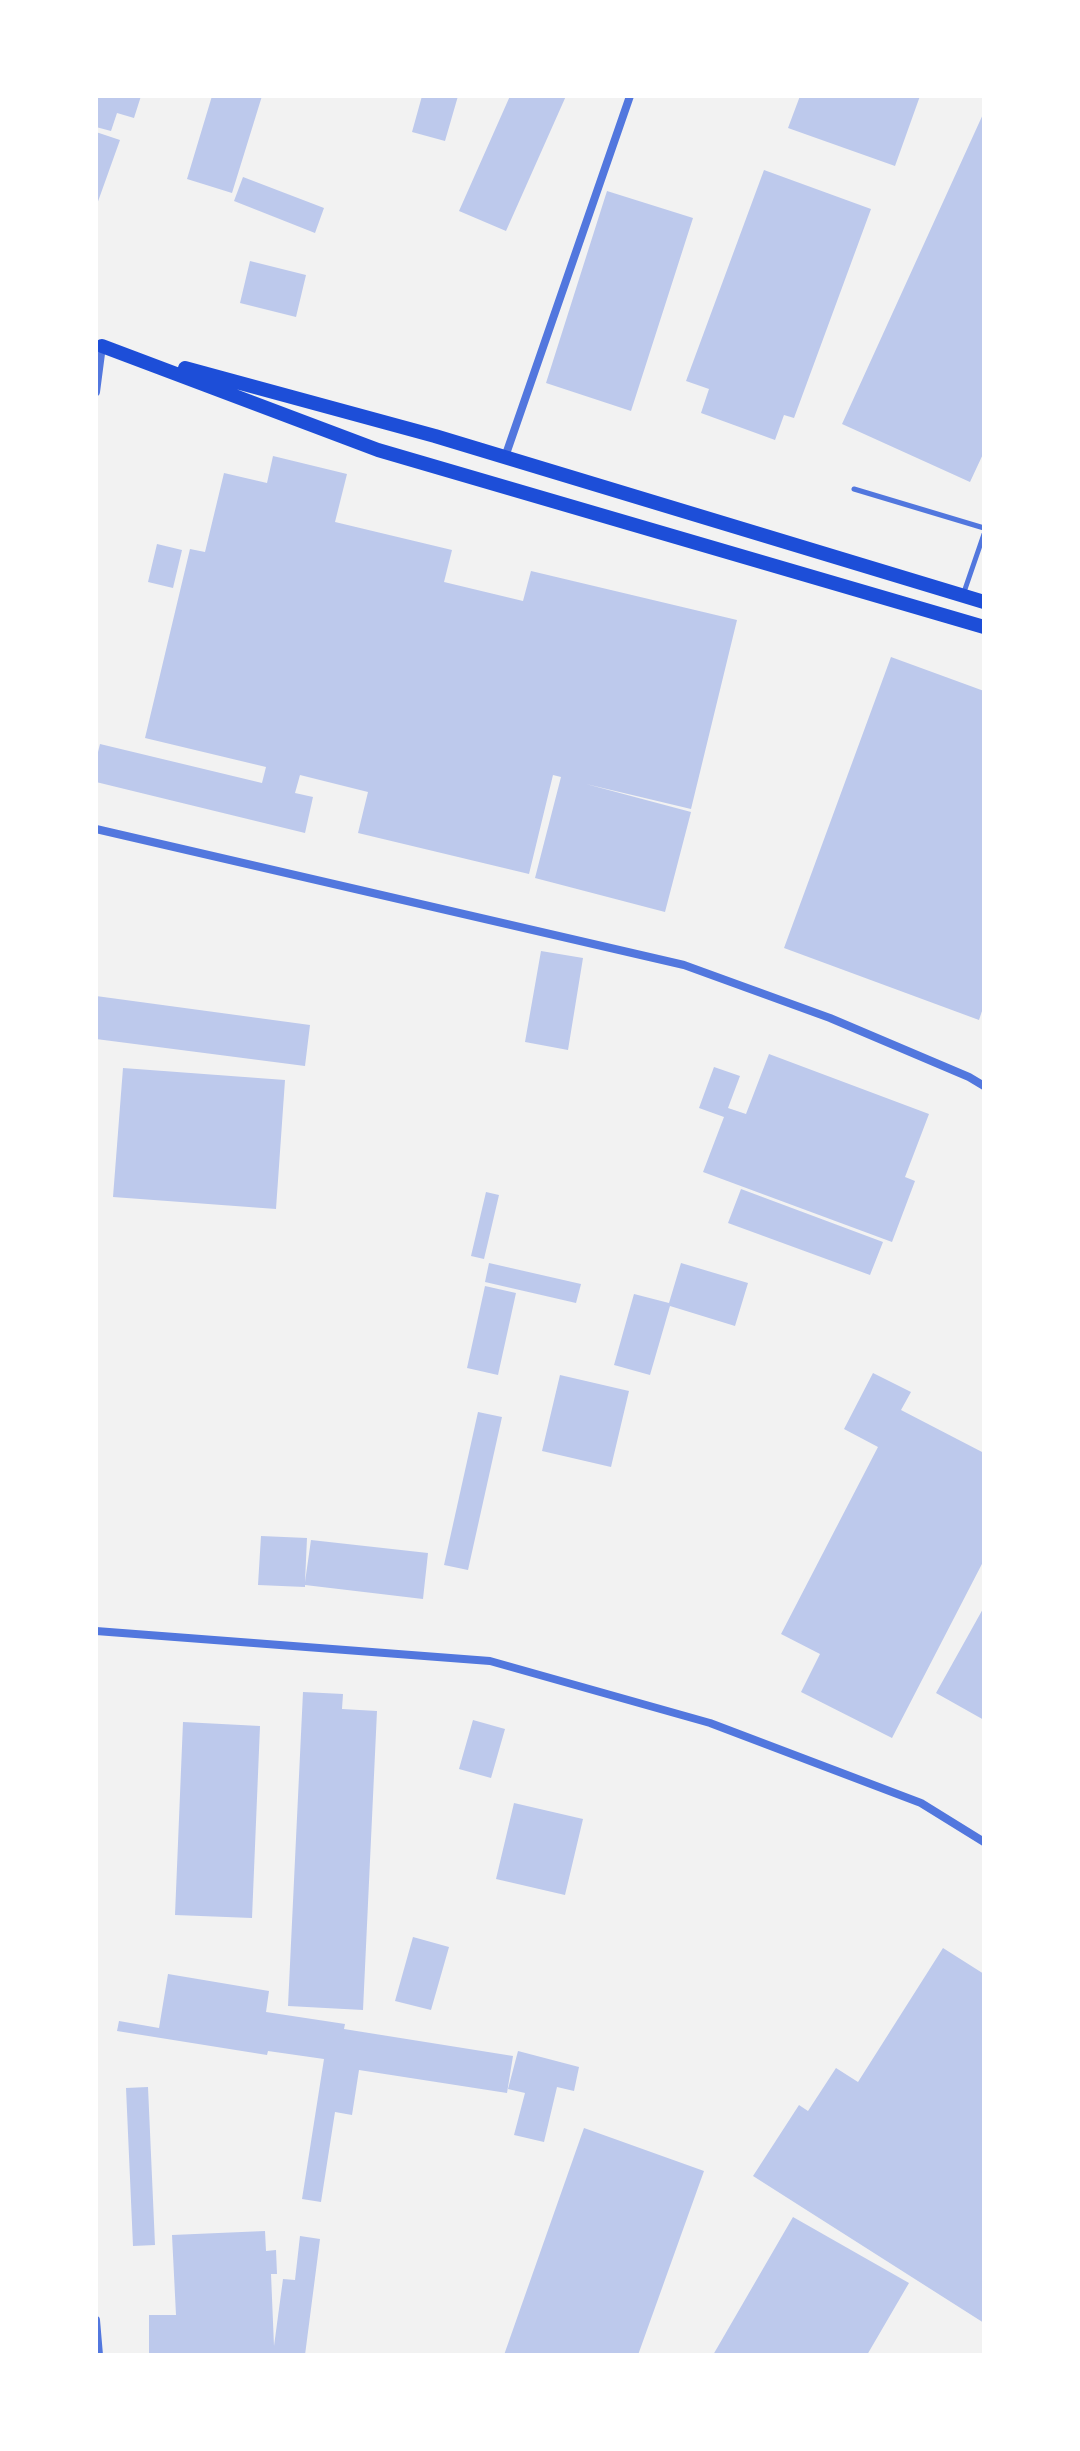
<!DOCTYPE html>
<html>
<head>
<meta charset="utf-8">
<style>
  body { margin:0 }
  #map { position:relative; width:1080px; height:2451px; overflow:hidden; background:#f2f2f2; font-family:"IBM Plex Sans",sans-serif }
  canvas { display:block }
  .frame { position:absolute; inset:0; border:98px solid #fff; pointer-events:none }
</style>
</head>
<body>
<div id="map">
<canvas width="1080" height="2451"></canvas>
<div class="frame"></div>
</div>
<script>
const ctx = document.querySelector('canvas').getContext('2d');
ctx.lineJoin = 'round';
function fill(path, color) { ctx.fillStyle = color; ctx.fill(path, 'evenodd'); }
function stroke(path, color, width, dash) { ctx.strokeStyle = color; ctx.lineWidth = width; ctx.lineCap = dash ? 'butt' : 'round'; ctx.setLineDash(dash || []); ctx.stroke(path); }
const building = new Path2D(`
  M 96,96 L 141,96 L 134,118 L 117,113 L 111,131 L 96,127 Z
  M 212,96 L 262,96 L 232,193 L 187,179 Z
  M 422,96 L 458,96 L 445,141 L 412,132 Z
  M 510,96 L 566,96 L 506,231 L 459,211 Z
  M 800,96 L 920,96 L 895,166 L 788,128 Z
  M 984,112 L 984,452 L 970,482 L 842,424 Z
  M 96,132 L 120,140 L 96,207 Z
  M 764,170 L 871,209 L 794,418 L 784,415 L 775,440 L 701,413 L 709,389 L 686,381 Z
  M 243,177 L 324,208 L 315,233 L 234,201 Z
  M 607,191 L 693,218 L 631,411 L 546,383 Z
  M 250,261 L 306,275 L 296,317 L 240,303 Z
  M 273,456 L 347,474 L 335,522 L 452,550 L 444,582 L 523,601 L 531,571 L 737,620 L 691,809 L 586,784 L 691,812 L 665,912 L 535,878 L 561,777 L 553,775 L 529,874 L 358,833 L 368,792 L 300,775 L 295,793 L 313,797 L 305,833 L 96,782 L 96,760 L 100,744 L 262,783 L 266,767 L 145,738 L 190,549 L 205,552 L 224,473 L 267,483 Z
  M 157,544 L 182,550 L 173,588 L 148,582 Z
  M 891,657 L 984,691 L 984,1005 L 979,1020 L 784,948 Z
  M 541,951 L 583,958 L 568,1050 L 525,1042 Z
  M 96,996 L 310,1025 L 305,1066 L 96,1039 Z
  M 769,1054 L 929,1114 L 905,1177 L 915,1181 L 892,1242 L 703,1172 L 724,1117 L 699,1108 L 714,1067 L 740,1076 L 728,1108 L 746,1114 Z
  M 123,1068 L 285,1080 L 276,1209 L 113,1197 Z
  M 741,1189 L 883,1242 L 870,1275 L 728,1223 Z
  M 486,1192 L 499,1195 L 484,1259 L 471,1256 Z
  M 489,1263 L 581,1284 L 576,1303 L 485,1282 Z
  M 681,1263 L 748,1283 L 735,1326 L 670,1306 L 650,1375 L 614,1365 L 634,1294 L 669,1303 Z
  M 485,1286 L 516,1293 L 498,1375 L 467,1368 Z
  M 873,1373 L 911,1392 L 901,1410 L 984,1453 L 984,1560 L 892,1738 L 801,1692 L 820,1654 L 781,1634 L 878,1447 L 844,1429 Z
  M 560,1375 L 629,1391 L 611,1467 L 542,1451 Z
  M 478,1412 L 502,1417 L 468,1570 L 444,1565 Z
  M 261,1536 L 307,1538 L 305,1582 L 311,1540 L 428,1553 L 423,1599 L 305,1585 L 305,1587 L 258,1585 Z
  M 984,1607 L 984,1720 L 936,1693 Z
  M 303,1692 L 343,1694 L 342,1709 L 377,1711 L 363,2010 L 288,2006 Z
  M 473,1720 L 505,1729 L 491,1778 L 459,1769 Z
  M 183,1722 L 260,1726 L 252,1918 L 175,1915 Z
  M 514,1803 L 583,1819 L 565,1895 L 496,1879 Z
  M 413,1937 L 449,1947 L 431,2010 L 395,2001 Z
  M 943,1948 L 984,1974 L 984,2323 L 753,2176 L 799,2105 L 808,2111 L 836,2068 L 858,2082 Z
  M 168,1974 L 269,1991 L 266,2012 L 345,2024 L 344,2029 L 513,2056 L 507,2093 L 359,2070 L 352,2115 L 335,2112 L 321,2202 L 302,2199 L 324,2059 L 268,2051 L 267,2055 L 117,2031 L 119,2021 L 159,2028 Z
  M 518,2051 L 579,2067 L 574,2091 L 557,2087 L 544,2142 L 514,2135 L 525,2093 L 508,2089 Z
  M 148,2087 L 155,2245 L 133,2246 L 126,2088 Z
  M 584,2128 L 704,2171 L 638,2355 L 504,2355 Z
  M 793,2217 L 909,2283 L 867,2355 L 713,2355 Z
  M 265,2231 L 266,2251 L 276,2250 L 277,2274 L 271,2274 L 274,2346 L 283,2279 L 295,2280 L 300,2236 L 320,2239 L 305,2355 L 149,2355 L 149,2315 L 176,2315 L 172,2235 Z`);
const service = new Path2D(`
  M 854,489 L 984,528
  M 963,595 L 984,534`);
const minor = new Path2D(`
  M 96,392 L 102,346
  M 505,457 L 630,96
  M 96,829 L 684,965 L 830,1018 L 969,1077 L 984,1086
  M 96,1631 L 490,1661 L 710,1723 L 921,1803 L 984,1842
  M 96,2320 L 99,2355`);
const secondary = new Path2D(`
  M 102,346 L 378,450 L 984,627
  M 185,368 L 435,436 L 984,602`);
fill(building, '#bdc9ec');
stroke(service, '#5277de', 5);
stroke(minor, '#5277de', 8);
stroke(secondary, '#1d4ed8', 14);
</script>
</body>
</html>
